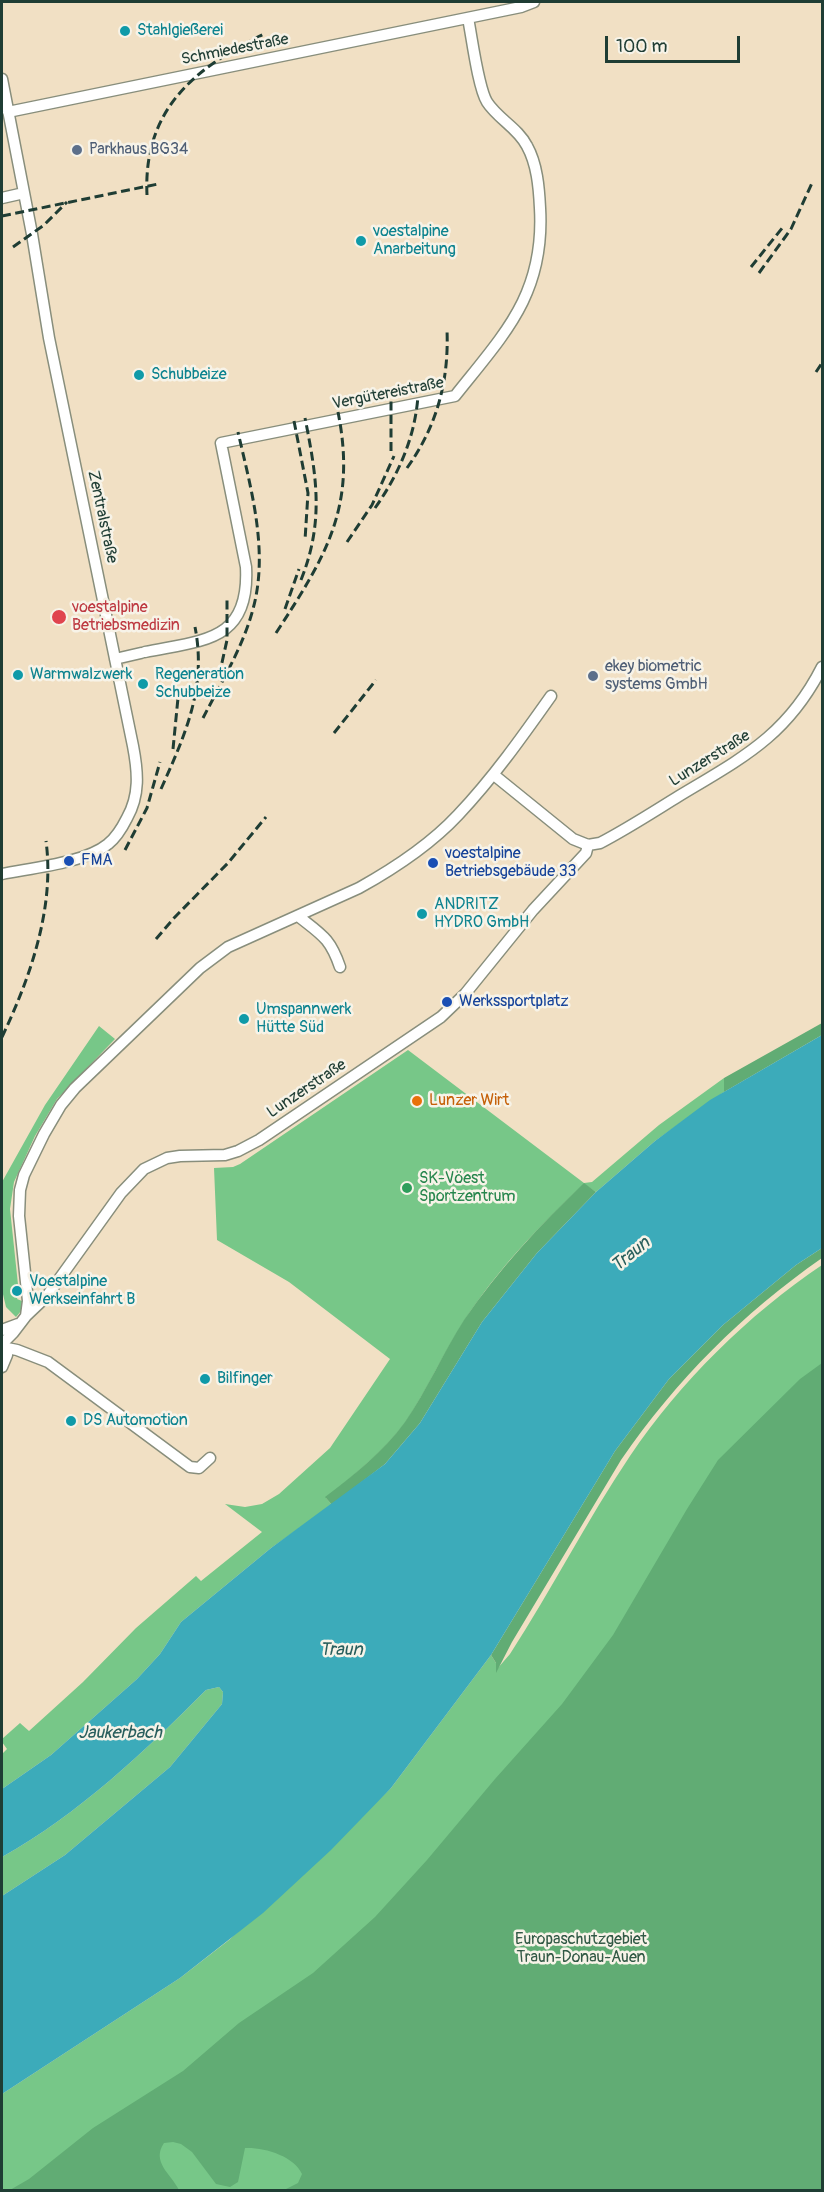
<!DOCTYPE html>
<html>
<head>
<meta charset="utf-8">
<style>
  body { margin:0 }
  #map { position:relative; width:824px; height:2192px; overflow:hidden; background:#f1e0c4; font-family:Pangolin,sans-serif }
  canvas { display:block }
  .frame { position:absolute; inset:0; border:3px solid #1f3d34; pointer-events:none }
  .scale { position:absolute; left:605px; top:36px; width:135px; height:27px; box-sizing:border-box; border:3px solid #1f3d34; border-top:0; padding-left:8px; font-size:18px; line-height:21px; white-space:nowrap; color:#1f3d34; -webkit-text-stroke:4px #f7f3e8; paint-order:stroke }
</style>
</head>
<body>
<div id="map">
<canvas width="824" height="2192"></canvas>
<div class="frame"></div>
<div class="scale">100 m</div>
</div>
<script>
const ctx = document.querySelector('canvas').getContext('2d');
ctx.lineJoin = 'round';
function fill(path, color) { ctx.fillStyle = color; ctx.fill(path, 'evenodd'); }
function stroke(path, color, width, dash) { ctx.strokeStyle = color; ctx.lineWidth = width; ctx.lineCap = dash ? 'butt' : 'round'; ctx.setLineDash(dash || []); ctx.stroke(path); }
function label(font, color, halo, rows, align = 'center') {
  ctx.font = font + ' Pangolin,sans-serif'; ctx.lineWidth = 5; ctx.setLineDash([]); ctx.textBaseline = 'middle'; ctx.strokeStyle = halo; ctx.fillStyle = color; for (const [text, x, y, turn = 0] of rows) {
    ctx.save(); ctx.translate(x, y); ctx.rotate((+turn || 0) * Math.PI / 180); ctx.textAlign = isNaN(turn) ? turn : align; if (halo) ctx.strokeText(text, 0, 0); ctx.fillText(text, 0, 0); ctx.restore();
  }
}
const green = new Path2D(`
  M 99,1026 L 115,1039 L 57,1099 L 35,1136 L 14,1182 L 10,1209 L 19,1294 L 17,1299 L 22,1301 L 21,1311 L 16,1317 L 6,1307 L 2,1290 L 2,1182 L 45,1105 Z
  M 408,1050 L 584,1183 L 592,1182 L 659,1125 L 724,1078 L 724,1092 L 655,1141 L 596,1192 L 584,1184 C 540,1225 497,1270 464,1321 C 443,1354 427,1390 405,1423 C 383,1452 354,1475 326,1498 L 332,1505 L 271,1548 L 181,1622 L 160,1654 L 137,1679 L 51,1755 L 2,1789 L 2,1754 L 7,1749 L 2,1742 L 2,1739 L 20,1723 L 29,1731 L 83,1682 L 136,1628 L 196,1576 L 201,1581 L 262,1532 L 225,1504 L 245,1507 L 262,1504 L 279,1494 L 330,1448 L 390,1359 L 289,1282 L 217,1240 L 214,1168 L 233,1167 L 240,1164 Z
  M 822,1265 L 822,2190 L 2,2190 L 2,2094 L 180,1978 L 229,1940 L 391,1788 L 491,1655 L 496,1663 L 497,1669 L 510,1654 C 552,1589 587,1520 630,1456 C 681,1381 748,1315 822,1265 Z
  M 219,1687 L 223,1692 L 222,1704 L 170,1767 L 65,1855 L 2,1896 L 2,1857 C 79,1814 144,1752 206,1690 Z`);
const forest = new Path2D(`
  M 822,1023 L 822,1035 L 724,1092 L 724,1078 Z
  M 584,1183 L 596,1192 L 537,1253 L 482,1322 L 420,1423 L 385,1464 L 332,1505 L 325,1497 C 354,1475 383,1452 405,1422 C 427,1390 443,1353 464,1320 C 498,1270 540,1225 584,1183 Z
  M 822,1248 L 822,1258 C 742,1314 677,1379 621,1460 L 512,1642 L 496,1673 L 496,1663 L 491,1655 L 615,1451 L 669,1379 L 723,1325 L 796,1265 Z
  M 822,1363 L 822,2190 L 284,2190 L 298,2183 L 302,2174 C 294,2156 264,2147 245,2148 L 238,2182 L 230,2187 L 216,2184 L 192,2152 L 181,2144 L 173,2142 L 164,2143 C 151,2162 171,2174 179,2190 L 10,2190 L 29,2179 L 93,2128 L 183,2071 L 239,2023 L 313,1973 L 375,1917 L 427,1860 L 495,1779 L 562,1704 L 613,1635 L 687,1509 L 718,1460 L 800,1379 Z`);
const water = new Path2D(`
  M 822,1035 L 822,1248 L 796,1265 L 723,1325 L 669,1379 L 615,1451 L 491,1655 L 391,1788 L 331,1850 L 263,1913 L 180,1978 L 2,2094 L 2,1896 L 65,1855 L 170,1767 L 222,1704 L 223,1692 L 219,1687 L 206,1690 C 144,1752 79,1814 2,1857 L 2,1789 L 51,1755 L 137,1679 L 160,1654 L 181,1622 L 271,1548 L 385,1464 L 420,1423 L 482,1322 L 537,1253 L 596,1192 L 655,1141 L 710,1100 Z`);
const minor = new Path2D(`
  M 2,79 L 32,234 L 49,338 L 133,746 C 138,772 140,795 127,818 C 122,828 117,837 108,844 C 85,863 31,868 2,874
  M 8,112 L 521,7 L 534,2
  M 2,198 L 24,193
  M 145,652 C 203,640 250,642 246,567 L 221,443 L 455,396 C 505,333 545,294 540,208 C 539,187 537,164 527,146 C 518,128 498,119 487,102 C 478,87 472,38 468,18
  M 115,659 L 141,653
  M 494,775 L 573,839 L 588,845 L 600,843 C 627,829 653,812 679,796 C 742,758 787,736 822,667
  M 298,916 C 322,935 330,938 340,967
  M 26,1316 L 28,1301 L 19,1216 L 20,1190 L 24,1175 L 44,1134 L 61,1105 L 75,1088 L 200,968 L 228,947 L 359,888 C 395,868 430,845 458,815 C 493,778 522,737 551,696
  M 2,1330 L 18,1324
  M 4,1342 L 13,1333 L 26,1316 L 47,1296 L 121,1193 L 144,1169 L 167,1158 L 180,1156 L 225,1155 L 238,1151 L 259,1140 L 441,1017 L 465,994 L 533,910 L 586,853 L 588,845
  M 7,1348 L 17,1350 L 48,1362 L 190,1467 L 199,1468 L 210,1458
  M 2,1367 L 7,1355 L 4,1342`);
const rail = new Path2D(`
  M 147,195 C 143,110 194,68 264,34
  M 2,216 L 158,184
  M 13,247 L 44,225 L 67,202
  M 751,267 L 783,227
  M 759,273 L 791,229 L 812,183
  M 816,372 L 822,363
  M 294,421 L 308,493 L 305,540
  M 391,451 L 391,401
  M 407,468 C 437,426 449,381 447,330
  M 375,508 C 399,474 415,437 418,396
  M 347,542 L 372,505 L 394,456
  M 301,580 C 324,522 317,478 305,418
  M 285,609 L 299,569
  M 276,633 C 326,556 357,507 338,412
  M 219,676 L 227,640 L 227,600
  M 203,718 C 221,683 243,647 253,609 C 269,551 251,489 238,432
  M 334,733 L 376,680
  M 173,749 L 178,698
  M 161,789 C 185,735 207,688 195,627
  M 125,850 L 147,808 L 160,762
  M 156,939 L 174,918 L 228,863 L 266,817
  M 2,1037 C 30,978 55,908 46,841`);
const markers = [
  [125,31,6,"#0f9aa8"],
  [77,150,6,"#5c6f8a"],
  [361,241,6,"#0f9aa8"],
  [139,375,6,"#0f9aa8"],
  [59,617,8,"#e0444e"],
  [18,675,6,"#0f9aa8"],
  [593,676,6,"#5c6f8a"],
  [143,684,6,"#0f9aa8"],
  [69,861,6,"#1a4fb4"],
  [433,863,6,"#1a4fb4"],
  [422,914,6,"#0f9aa8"],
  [447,1002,6,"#1a4fb4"],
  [244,1019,6,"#0f9aa8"],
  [417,1101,6,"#e8710a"],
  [407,1188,6,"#2e9e5b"],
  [17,1291,6,"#0f9aa8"],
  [205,1379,6,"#0f9aa8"],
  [71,1421,6,"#0f9aa8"]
];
const cultureNames = [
  ["Stahlgießerei",137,31],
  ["voestalpine",373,232],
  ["Anarbeitung",373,250],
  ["Schubbeize",151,375],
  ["Warmwalzwerk",30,675],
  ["Regeneration",155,675],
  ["Schubbeize",155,693],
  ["ANDRITZ",434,905],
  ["HYDRO GmbH",434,923],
  ["Umspannwerk",256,1010],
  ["Hütte Süd",256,1028],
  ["Voestalpine",29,1282],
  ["Werkseinfahrt B",29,1300],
  ["Bilfinger",217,1379],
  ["DS Automotion",83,1421]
];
const streetNames = [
  ["Schmiedestraße",235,50,-11],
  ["Vergütereistraße",388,394,-11],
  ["Zentralstraße",102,517,78],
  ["Lunzerstraße",710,759,-32],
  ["Lunzerstraße",307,1089,-34]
];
const serviceNames = [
  ["Parkhaus BG34",89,150],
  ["ekey biometric",605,667],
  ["systems GmbH",605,685]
];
const healthNames = [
  ["voestalpine",72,608],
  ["Betriebsmedizin",72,626]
];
const transitNames = [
  ["voestalpine",445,854],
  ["Betriebsgebäude 33",445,872],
  ["FMA",81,861],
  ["Werkssportplatz",459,1002]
];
const foodNames = [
  ["Lunzer Wirt",429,1101]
];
const leisureNames = [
  ["SK-Vöest",419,1179],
  ["Sportzentrum",419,1197]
];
const parkNames = [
  ["Europaschutzgebiet",581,1940],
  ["Traun-Donau-Auen",581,1958]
];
const waterNames = [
  ["Traun",631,1255,-39],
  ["Traun",341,1650],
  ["Jaukerbach",120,1733]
];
fill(green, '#77c788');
fill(forest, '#61ac74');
fill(water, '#3cabba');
stroke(minor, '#888e7c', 13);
stroke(minor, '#fff', 10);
stroke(rail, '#1f3d34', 3, [9, 4.5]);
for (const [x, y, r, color] of markers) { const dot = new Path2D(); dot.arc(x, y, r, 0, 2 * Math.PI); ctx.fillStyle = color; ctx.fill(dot); stroke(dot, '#f7f3e8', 2); }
label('16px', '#0d838f', '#f7f3e8', cultureNames, 'left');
label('16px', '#1f3d34', '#f7f3e8', streetNames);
label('16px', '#4e5e75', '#f7f3e8', serviceNames, 'left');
label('16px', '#be3a42', '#f7f3e8', healthNames, 'left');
label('16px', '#164399', '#f7f3e8', transitNames, 'left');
label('16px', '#c56008', '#f7f3e8', foodNames, 'left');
label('16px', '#27864d', '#f7f3e8', leisureNames, 'left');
label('16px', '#315945', '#f7f3e8', parkNames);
label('italic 18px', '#285e5c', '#f7f3e8', waterNames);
</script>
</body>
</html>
